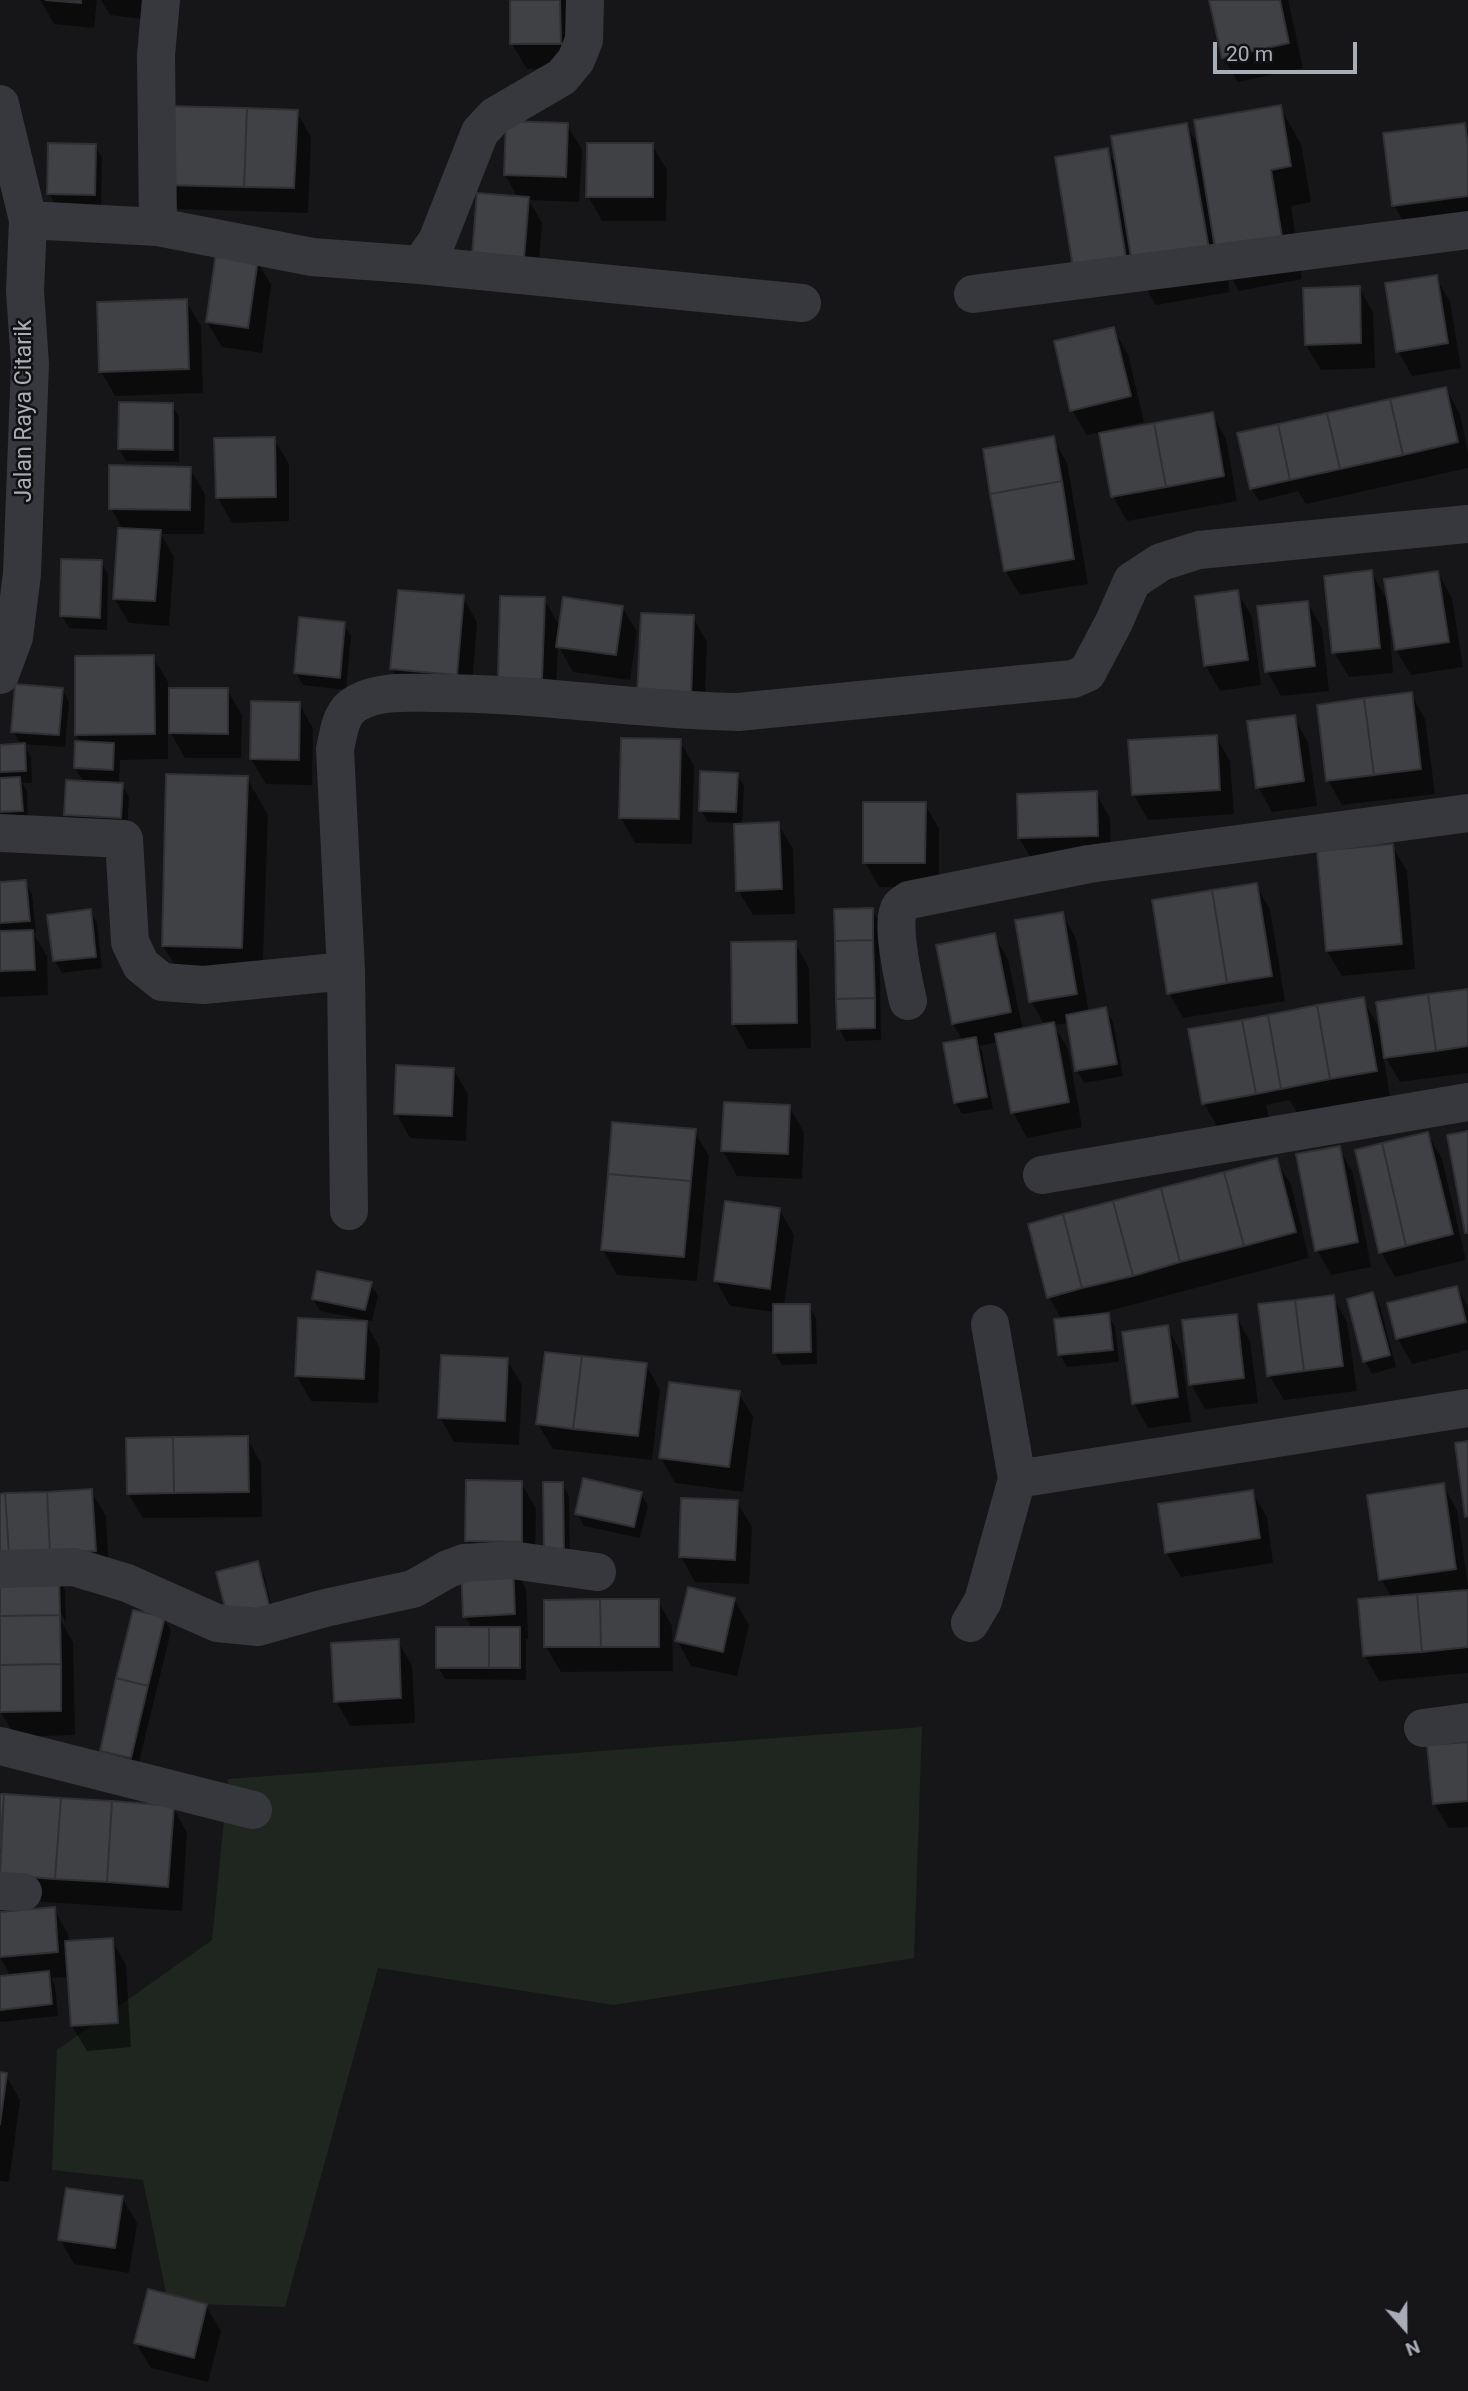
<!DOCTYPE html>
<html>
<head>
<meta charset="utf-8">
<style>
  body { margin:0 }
  #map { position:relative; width:1468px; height:2391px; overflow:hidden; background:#161618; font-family:Roboto,sans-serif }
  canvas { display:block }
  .north { position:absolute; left:1370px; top:2293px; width:70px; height:70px; -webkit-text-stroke:5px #111113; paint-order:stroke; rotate:159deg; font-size:19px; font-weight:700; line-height:28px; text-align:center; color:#a8adb8 }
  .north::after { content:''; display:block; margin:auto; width:24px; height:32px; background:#a8adb8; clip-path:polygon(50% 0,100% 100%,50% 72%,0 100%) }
  .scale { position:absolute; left:1213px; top:42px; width:144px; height:32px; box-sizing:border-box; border:4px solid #a8adb8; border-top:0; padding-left:9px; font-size:21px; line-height:24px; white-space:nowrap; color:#a8adb8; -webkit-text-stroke:5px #111113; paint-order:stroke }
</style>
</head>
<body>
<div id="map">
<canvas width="1468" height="2391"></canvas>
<div class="north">N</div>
<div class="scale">20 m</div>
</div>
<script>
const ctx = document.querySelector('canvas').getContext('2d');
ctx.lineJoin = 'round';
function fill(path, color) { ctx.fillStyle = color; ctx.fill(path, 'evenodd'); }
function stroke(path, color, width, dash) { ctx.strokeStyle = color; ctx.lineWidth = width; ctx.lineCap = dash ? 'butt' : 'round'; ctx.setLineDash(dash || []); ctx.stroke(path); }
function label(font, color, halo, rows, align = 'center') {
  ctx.font = font + ' Roboto,sans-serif'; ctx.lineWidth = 5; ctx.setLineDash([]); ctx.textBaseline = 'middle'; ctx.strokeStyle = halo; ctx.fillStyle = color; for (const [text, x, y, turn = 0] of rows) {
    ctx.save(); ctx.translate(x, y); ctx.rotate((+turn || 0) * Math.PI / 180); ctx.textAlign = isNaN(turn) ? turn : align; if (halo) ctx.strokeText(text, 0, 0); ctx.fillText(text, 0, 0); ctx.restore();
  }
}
const green = new Path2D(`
  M 922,1727 L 914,1958 L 613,2005 L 378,1968 L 285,2307 L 168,2303 L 143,2180 L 52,2170 L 57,2050 L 212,1940 L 228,1779 Z`);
const shadow = new Path2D(`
  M 40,0 L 97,0 L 94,28 L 54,24 Z
  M 101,0 L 161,0 L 158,21 L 110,15 Z
  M 511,0 L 573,0 L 574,68 L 527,69 L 512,44 Z
  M 1211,0 L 1288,0 L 1303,68 L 1238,82 L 1223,57 Z
  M 1280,107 L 1301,144 L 1311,202 L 1291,206 L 1302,279 L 1239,291 L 1226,268 L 1230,292 L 1156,305 L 1138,275 L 1090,292 L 1107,150 L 1118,168 L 1186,125 L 1200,148 Z
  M 297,112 L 311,137 L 308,213 L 178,209 L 164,184 Z
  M 508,122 L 567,125 L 582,150 L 579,202 L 529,200 L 542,223 L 537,284 L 488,280 L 518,198 L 505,175 Z
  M 1464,125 L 1468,131 L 1468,223 L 1408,230 L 1394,205 Z
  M 652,145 L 667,170 L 666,221 L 602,221 L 588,196 Z
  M 95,146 L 102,158 L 101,207 L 56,206 L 49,193 Z
  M 257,260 L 271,285 L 262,353 L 222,347 L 207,322 Z
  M 1436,277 L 1450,302 L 1461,368 L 1412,376 L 1398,351 Z
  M 1359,287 L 1373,312 L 1375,368 L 1321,370 L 1306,345 Z
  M 186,301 L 201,326 L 203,393 L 115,396 L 101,371 Z
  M 1113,329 L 1128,354 L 1144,422 L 1107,430 L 1108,433 L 1212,414 L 1226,439 L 1237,501 L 1127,521 L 1113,496 L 1101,432 L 1087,435 L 1072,410 Z
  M 1446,389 L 1460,414 L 1468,452 L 1468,468 L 1306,504 L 1298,491 L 1259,501 L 1251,488 Z
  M 172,405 L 179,417 L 179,462 L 126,461 L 119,449 Z
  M 1053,438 L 1067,463 L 1088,584 L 1020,595 L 1005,570 Z
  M 274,439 L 289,464 L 289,521 L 232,523 L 218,498 Z
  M 190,469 L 205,494 L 204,534 L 161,534 L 174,557 L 169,626 L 129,623 L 114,598 L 123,530 L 111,508 Z
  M 101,562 L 108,574 L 107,630 L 69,628 L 62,616 Z
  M 1371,572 L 1387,600 L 1393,673 L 1349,677 L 1334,652 Z
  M 1438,573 L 1452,598 L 1463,667 L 1411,675 L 1396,650 Z
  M 1237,592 L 1252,617 L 1261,685 L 1220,691 L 1206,666 Z
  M 463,597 L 477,622 L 471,699 L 406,694 L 392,669 Z
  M 544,599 L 561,628 L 622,607 L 637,632 L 630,680 L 573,672 L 558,645 L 555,704 L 514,703 Z
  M 1307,602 L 1322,628 L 1329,691 L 1281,696 L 1267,671 Z
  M 693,617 L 707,642 L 704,723 L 653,722 Z
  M 344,624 L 351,636 L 346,690 L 303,685 L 296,673 Z
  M 153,657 L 168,682 L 168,690 L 227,690 L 242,715 L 241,758 L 185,758 L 168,728 L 168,759 L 120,760 L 119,785 L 122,785 L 129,797 L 127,830 L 73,827 L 66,815 L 84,783 L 75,768 L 81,743 L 76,735 Z
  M 62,689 L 69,702 L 65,747 L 23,744 L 31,757 L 32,783 L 22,783 L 27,791 L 28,823 L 0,825 L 0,746 L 21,745 L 13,731 Z
  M 1411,694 L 1425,719 L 1435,794 L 1342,805 L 1328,780 Z
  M 299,703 L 313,729 L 312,785 L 266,784 L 251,759 Z
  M 1294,717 L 1308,742 L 1317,806 L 1272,812 L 1258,787 Z
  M 1216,736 L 1230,761 L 1234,814 L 1148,820 L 1134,795 L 1130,741 Z
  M 680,741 L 694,766 L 692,844 L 635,843 L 621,818 Z
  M 737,774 L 744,786 L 742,826 L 778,824 L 793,849 L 795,914 L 753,915 L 738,890 L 736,823 L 708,822 L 701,810 Z
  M 247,778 L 268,815 L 262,985 L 185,982 L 163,946 Z
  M 1096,793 L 1110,818 L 1111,860 L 1034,863 L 1019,838 Z
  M 925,804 L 939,829 L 939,887 L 879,887 L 865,862 Z
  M 1392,846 L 1407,871 L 1415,969 L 1342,976 L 1327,951 L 1319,852 Z
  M 25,882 L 32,894 L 36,933 L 33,933 L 47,956 L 48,995 L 0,997 L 0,884 Z
  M 1256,885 L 1270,910 L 1285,1001 L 1183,1018 L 1169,993 Z
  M 872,910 L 879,922 L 881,1040 L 846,1041 L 839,1028 Z
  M 90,911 L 97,923 L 102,968 L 62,973 L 55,961 Z
  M 1062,913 L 1076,939 L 1089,1013 L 1106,1009 L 1113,1022 L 1123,1076 L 1084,1083 L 1077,1071 L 1069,1023 L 1054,1025 L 1068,1049 L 1082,1127 L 1027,1138 L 1013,1112 L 999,1042 L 979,1046 L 982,1051 L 993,1109 L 962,1114 L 955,1102 L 963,1041 L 953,1024 L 994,934 L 1008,960 L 1023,1030 L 1045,1026 L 1031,1001 Z
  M 795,943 L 809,968 L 811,1048 L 748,1049 L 734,1024 Z
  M 1468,991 L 1468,1073 L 1400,1082 L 1383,1053 L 1390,1096 L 1297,1113 L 1290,1100 L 1266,1105 L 1269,1119 L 1218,1128 L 1204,1103 L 1363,999 L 1377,1024 L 1379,1033 Z
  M 453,1069 L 468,1094 L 466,1141 L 410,1138 L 396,1113 Z
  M 789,1107 L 804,1132 L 802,1179 L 737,1176 L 723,1151 Z
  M 694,1131 L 709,1156 L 697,1281 L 617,1275 L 603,1250 Z
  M 1428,1134 L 1442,1159 L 1466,1260 L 1395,1277 L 1381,1252 Z
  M 1339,1148 L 1353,1173 L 1371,1267 L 1331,1275 L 1317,1250 Z
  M 1276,1160 L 1291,1185 L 1309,1258 L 1097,1314 L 1097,1316 L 1108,1315 L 1115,1327 L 1119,1362 L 1067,1367 L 1060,1355 L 1056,1320 L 1062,1320 L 1049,1297 L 1030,1225 Z
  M 779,1209 L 794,1235 L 784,1306 L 809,1306 L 816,1318 L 817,1364 L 782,1365 L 775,1353 L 775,1312 L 730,1306 L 716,1281 Z
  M 370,1283 L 378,1296 L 372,1321 L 320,1311 L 313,1299 Z
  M 1457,1288 L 1468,1307 L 1468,1350 L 1412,1364 L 1398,1339 Z
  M 1373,1294 L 1380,1306 L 1396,1367 L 1372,1374 L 1365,1361 Z
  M 1333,1297 L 1347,1322 L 1357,1391 L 1284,1400 L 1269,1375 Z
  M 1236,1316 L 1250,1341 L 1258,1403 L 1205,1409 L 1191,1384 Z
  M 366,1323 L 380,1348 L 378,1403 L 311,1401 L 297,1376 Z
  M 1167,1327 L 1181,1352 L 1191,1422 L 1148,1428 L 1134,1403 Z
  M 507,1360 L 522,1385 L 519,1445 L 454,1442 L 440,1417 Z
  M 646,1365 L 660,1390 L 652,1460 L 553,1449 L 538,1424 Z
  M 738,1392 L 753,1417 L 743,1492 L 675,1483 L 661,1458 Z
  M 247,1438 L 261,1463 L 262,1517 L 143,1518 L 128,1493 Z
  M 521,1483 L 536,1508 L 535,1566 L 513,1566 L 526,1589 L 528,1639 L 526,1639 L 526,1680 L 445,1679 L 438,1667 L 472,1628 L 465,1616 L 481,1566 L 467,1541 Z
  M 562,1483 L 569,1496 L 570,1567 L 553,1568 Z
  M 1443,1485 L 1457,1510 L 1468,1585 L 1468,1673 L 1379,1681 L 1365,1656 L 1360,1601 L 1392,1598 L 1381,1579 Z
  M 91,1491 L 106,1516 L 109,1575 L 58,1578 L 65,1590 L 66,1622 L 57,1606 L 54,1608 L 73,1642 L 75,1735 L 15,1737 L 1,1712 L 0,1495 Z
  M 1252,1492 L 1267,1517 L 1273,1563 L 1181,1577 L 1166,1552 Z
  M 641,1494 L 648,1506 L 640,1538 L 584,1526 L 577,1513 Z
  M 737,1502 L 752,1527 L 749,1584 L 695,1582 L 681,1557 Z
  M 257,1563 L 264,1575 L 275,1621 L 237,1631 Z
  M 734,1599 L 749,1625 L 737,1676 L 691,1666 L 677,1640 Z
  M 658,1601 L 672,1626 L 673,1671 L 561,1672 L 546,1647 Z
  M 164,1619 L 171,1631 L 137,1770 L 109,1763 L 102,1750 Z
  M 398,1641 L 412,1666 L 415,1723 L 350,1726 L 336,1701 Z
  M 1468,1743 L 1468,1827 L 1449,1828 L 1434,1803 Z
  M 0,1796 L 173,1807 L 187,1833 L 182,1911 L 0,1899 Z
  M 54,1909 L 68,1934 L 69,1943 L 112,1940 L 126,1965 L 131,2047 L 87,2051 L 72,2026 L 69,1977 L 51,1978 L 55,1985 L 58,2016 L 0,2022 L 0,1978 L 11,1977 L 0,1957 L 0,1914 Z
  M 0,2074 L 6,2075 L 20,2100 L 9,2182 L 0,2181 Z
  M 122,2198 L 137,2223 L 129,2273 L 74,2264 L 60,2239 Z
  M 206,2306 L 221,2331 L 208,2382 L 151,2368 L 136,2343 Z`);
const building = new Path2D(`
  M 46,0 L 81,0 L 81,3 Z
  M 510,0 L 560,0 L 561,44 L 510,44 Z
  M 1209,0 L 1280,0 L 1289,43 L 1222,58 Z
  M 1281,105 L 1291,166 L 1271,170 L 1283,243 L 1216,254 L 1194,120 Z
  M 165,106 L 247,108 L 244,187 L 162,185 Z
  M 247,108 L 298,110 L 294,188 L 244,187 Z
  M 506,121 L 568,123 L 566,177 L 504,175 Z
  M 1187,123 L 1210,255 L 1133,269 L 1111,136 Z
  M 1465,123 L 1468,144 L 1468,196 L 1392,206 L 1383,133 Z
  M 48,143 L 96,144 L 95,195 L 47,194 Z
  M 587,143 L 653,143 L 653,197 L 586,197 Z
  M 1108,148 L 1126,258 L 1073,267 L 1055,157 Z
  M 477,193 L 529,197 L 524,259 L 472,255 Z
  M 216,253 L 258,259 L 248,328 L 206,322 Z
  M 1437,275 L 1448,343 L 1396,352 L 1385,283 Z
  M 1360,286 L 1361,343 L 1305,345 L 1303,288 Z
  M 187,299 L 189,369 L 99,372 L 97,302 Z
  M 1114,327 L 1131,396 L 1070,411 L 1054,341 Z
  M 1446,387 L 1458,442 L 1403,455 L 1390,399 Z
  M 1390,399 L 1403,455 L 1340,469 L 1327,413 Z
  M 119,402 L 173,403 L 173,450 L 118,449 Z
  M 1213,412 L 1224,476 L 1166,487 L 1154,423 Z
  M 1327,413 L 1340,469 L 1290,480 L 1278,424 Z
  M 1154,423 L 1166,487 L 1111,497 L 1099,433 Z
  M 1278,424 L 1290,480 L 1250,489 L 1237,433 Z
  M 1054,436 L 1062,481 L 990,494 L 983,449 Z
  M 275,437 L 276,497 L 216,498 L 214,438 Z
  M 109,465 L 191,467 L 190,510 L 109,509 Z
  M 1062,481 L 1074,559 L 1004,571 L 990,494 Z
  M 118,528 L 161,530 L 155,601 L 113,599 Z
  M 61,559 L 102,560 L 100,618 L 60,616 Z
  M 1372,570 L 1380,648 L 1332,653 L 1324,576 Z
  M 1438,571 L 1449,642 L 1395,650 L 1384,579 Z
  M 398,590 L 464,595 L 457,675 L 390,669 Z
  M 1238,590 L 1248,660 L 1204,666 L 1195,596 Z
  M 500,596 L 545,597 L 542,680 L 498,678 Z
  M 563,597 L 623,606 L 616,655 L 556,647 Z
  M 1308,601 L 1315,666 L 1265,672 L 1257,606 Z
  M 641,613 L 694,615 L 691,699 L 637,697 Z
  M 299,617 L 345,622 L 340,678 L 294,673 Z
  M 154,655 L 155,734 L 75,735 L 75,656 Z
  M 15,684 L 63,688 L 59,735 L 11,732 Z
  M 169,688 L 228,688 L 228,734 L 169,733 Z
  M 1412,692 L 1421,769 L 1374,775 L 1364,698 Z
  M 1364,698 L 1374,775 L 1326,781 L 1317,705 Z
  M 251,701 L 300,702 L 299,760 L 250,759 Z
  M 1295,715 L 1304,781 L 1256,788 L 1247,721 Z
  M 1217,735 L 1220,790 L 1132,795 L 1128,740 Z
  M 621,738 L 681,739 L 679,819 L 619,818 Z
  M 75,741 L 114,743 L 113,770 L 74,768 Z
  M 25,743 L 26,771 L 0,772 L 0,745 Z
  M 700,771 L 738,773 L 736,812 L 699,811 Z
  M 166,774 L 248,776 L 242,948 L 162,946 Z
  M 20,777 L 23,811 L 0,812 L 0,778 Z
  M 66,780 L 123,783 L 121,818 L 64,815 Z
  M 1097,791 L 1098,836 L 1018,838 L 1017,794 Z
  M 863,802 L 926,802 L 925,863 L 863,863 Z
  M 779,822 L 782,889 L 736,891 L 734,824 Z
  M 1393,844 L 1402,944 L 1326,951 L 1317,851 Z
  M 26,880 L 30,921 L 0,923 L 0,882 Z
  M 1257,883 L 1272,976 L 1227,983 L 1212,890 Z
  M 1212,890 L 1227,983 L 1167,994 L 1152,900 Z
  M 873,908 L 873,940 L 835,941 L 834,909 Z
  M 91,909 L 96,957 L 53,961 L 47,915 Z
  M 1063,912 L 1077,994 L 1029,1002 L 1015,920 Z
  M 33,930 L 35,970 L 0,971 L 0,931 Z
  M 995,933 L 1011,1012 L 952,1024 L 936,945 Z
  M 873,940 L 875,998 L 836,999 L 835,941 Z
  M 796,941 L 797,1023 L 732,1024 L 731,942 Z
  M 1468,989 L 1468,1046 L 1436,1051 L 1428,994 Z
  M 1428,994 L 1436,1051 L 1384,1058 L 1376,1002 Z
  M 1364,997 L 1377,1071 L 1330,1079 L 1317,1005 Z
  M 875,998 L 875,1028 L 837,1029 L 836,999 Z
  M 1317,1005 L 1330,1079 L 1281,1089 L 1268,1015 Z
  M 1106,1007 L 1117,1064 L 1075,1071 L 1066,1015 Z
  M 1268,1015 L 1281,1089 L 1256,1094 L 1242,1020 Z
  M 1242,1020 L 1256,1094 L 1202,1104 L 1188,1029 Z
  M 1054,1022 L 1069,1102 L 1011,1113 L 995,1034 Z
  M 976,1037 L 987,1097 L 954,1103 L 943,1043 Z
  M 396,1065 L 454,1068 L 452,1116 L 394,1114 Z
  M 724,1102 L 790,1105 L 788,1154 L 721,1151 Z
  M 612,1122 L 696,1129 L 691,1181 L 608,1174 Z
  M 1468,1131 L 1468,1233 L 1465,1233 L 1447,1135 Z
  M 1428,1132 L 1453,1234 L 1406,1246 L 1382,1143 Z
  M 1382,1143 L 1406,1246 L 1379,1253 L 1355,1150 Z
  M 1340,1146 L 1358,1242 L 1315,1251 L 1296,1154 Z
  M 1277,1158 L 1296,1232 L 1244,1246 L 1224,1172 Z
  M 1224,1172 L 1244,1246 L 1180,1262 L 1161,1188 Z
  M 608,1174 L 691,1181 L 684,1257 L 601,1250 Z
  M 1161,1188 L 1180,1262 L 1133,1276 L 1113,1201 Z
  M 725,1201 L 780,1208 L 770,1289 L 714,1281 Z
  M 1113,1201 L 1133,1276 L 1082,1288 L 1063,1214 Z
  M 1063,1214 L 1082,1288 L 1047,1298 L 1028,1224 Z
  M 317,1271 L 372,1282 L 365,1310 L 312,1299 Z
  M 1457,1286 L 1466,1322 L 1396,1339 L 1387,1303 Z
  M 1373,1292 L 1390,1355 L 1363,1362 L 1347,1299 Z
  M 1334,1295 L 1343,1366 L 1304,1371 L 1295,1300 Z
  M 1295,1300 L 1304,1371 L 1267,1376 L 1258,1304 Z
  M 773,1304 L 810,1304 L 811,1352 L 773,1353 Z
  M 1109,1313 L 1113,1350 L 1058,1355 L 1054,1319 Z
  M 1237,1314 L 1244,1378 L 1189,1385 L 1182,1320 Z
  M 298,1318 L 367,1321 L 364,1379 L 295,1376 Z
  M 1168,1325 L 1178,1397 L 1132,1404 L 1122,1332 Z
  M 545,1352 L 582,1356 L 573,1429 L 536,1424 Z
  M 441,1355 L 508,1358 L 505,1421 L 438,1418 Z
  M 582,1356 L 647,1363 L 638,1436 L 573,1429 Z
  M 669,1382 L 740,1391 L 729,1467 L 659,1458 Z
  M 248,1436 L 249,1492 L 174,1493 L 173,1437 Z
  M 173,1437 L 174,1493 L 127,1494 L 126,1438 Z
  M 1468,1441 L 1468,1516 L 1465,1517 L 1455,1443 Z
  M 583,1478 L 642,1492 L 634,1527 L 575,1514 Z
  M 466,1480 L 522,1481 L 522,1542 L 465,1541 Z
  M 543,1482 L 563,1482 L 564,1555 L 544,1556 Z
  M 1444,1483 L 1456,1569 L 1379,1580 L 1367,1495 Z
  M 92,1489 L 96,1551 L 50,1553 L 47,1492 Z
  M 1253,1490 L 1260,1538 L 1165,1553 L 1158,1504 Z
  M 47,1492 L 50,1553 L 9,1555 L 5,1493 Z
  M 5,1493 L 9,1555 L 0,1556 L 0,1494 Z
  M 681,1498 L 738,1500 L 735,1560 L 679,1557 Z
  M 258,1561 L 270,1609 L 228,1619 L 216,1572 Z
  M 513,1562 L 515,1614 L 463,1617 L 461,1565 Z
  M 59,1576 L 60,1615 L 0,1616 L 0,1577 Z
  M 688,1587 L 735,1598 L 723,1652 L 675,1641 Z
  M 1468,1590 L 1468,1647 L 1422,1652 L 1417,1594 Z
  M 1417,1594 L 1422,1652 L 1363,1656 L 1358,1599 Z
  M 600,1599 L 601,1647 L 544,1647 L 544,1600 Z
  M 600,1599 L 659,1599 L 659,1647 L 601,1647 Z
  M 133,1610 L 165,1617 L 148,1686 L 116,1678 Z
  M 60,1615 L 61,1664 L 0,1665 L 0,1616 Z
  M 436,1627 L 489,1627 L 489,1668 L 436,1668 Z
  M 489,1627 L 520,1627 L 520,1668 L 489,1668 Z
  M 399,1639 L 401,1698 L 334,1702 L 331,1643 Z
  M 61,1664 L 61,1711 L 0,1712 L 0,1665 Z
  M 116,1678 L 148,1686 L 131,1758 L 100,1751 Z
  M 1468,1742 L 1468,1801 L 1433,1804 L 1427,1745 Z
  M 0,1794 L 4,1794 L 0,1848 Z
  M 4,1794 L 61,1798 L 55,1879 L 0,1875 Z
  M 61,1798 L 112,1801 L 107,1882 L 55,1879 Z
  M 112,1801 L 174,1806 L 168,1887 L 107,1882 Z
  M 55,1907 L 58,1952 L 0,1957 L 0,1912 Z
  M 113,1938 L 118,2023 L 71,2026 L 65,1941 Z
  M 49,1971 L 52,2004 L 0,2010 L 0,1976 Z
  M 0,2072 L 7,2073 L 0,2124 Z
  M 66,2188 L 123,2196 L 115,2248 L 58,2240 Z
  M 148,2289 L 207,2304 L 194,2358 L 134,2343 Z`);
const minor = new Path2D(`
  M 0,104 L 28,220 L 25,291 L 30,364 L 22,574 L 14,637 L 0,675
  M 28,220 L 158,227 L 312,257 L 420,265 L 437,241 L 480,132 L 495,116 L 562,77 L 576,60 L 584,40 L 585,0
  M 158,227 L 156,55 L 161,0
  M 420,265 L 802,303
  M 973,294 L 1468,230
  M 0,833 L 124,839 L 130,942 L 141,965 L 162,982 L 204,985 L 346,971
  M 908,1001 C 904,983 890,921 900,907 C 902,904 906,902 909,900 L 1089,864 L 1468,813
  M 1042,1175 L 1468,1102
  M 349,1211 L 346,971 L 335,749 C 339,732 340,712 357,703 C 381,690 409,693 435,693 C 536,693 637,710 738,712 L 1073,679 L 1087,673 L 1114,622 L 1132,581 L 1161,562 L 1199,550 L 1468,524
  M 1017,1479 L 1468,1408
  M 0,1569 L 74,1567 L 127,1583 L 217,1623 L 258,1627 L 325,1608 L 413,1589 L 448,1569 L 464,1563 L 511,1560 L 597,1572
  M 970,1623 L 983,1601 L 1017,1479 L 990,1324
  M 1423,1728 L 1468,1722
  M 0,1746 L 253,1810
  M 0,1891 L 23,1892`);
const streetNames = [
  ["Jalan Raya Citarik",25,411,-90]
];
fill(green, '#1e261f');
fill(shadow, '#0007');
fill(building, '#404145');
stroke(building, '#303034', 2);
stroke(minor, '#37383d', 38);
label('23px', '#a8adb8', '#111113', streetNames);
</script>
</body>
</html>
